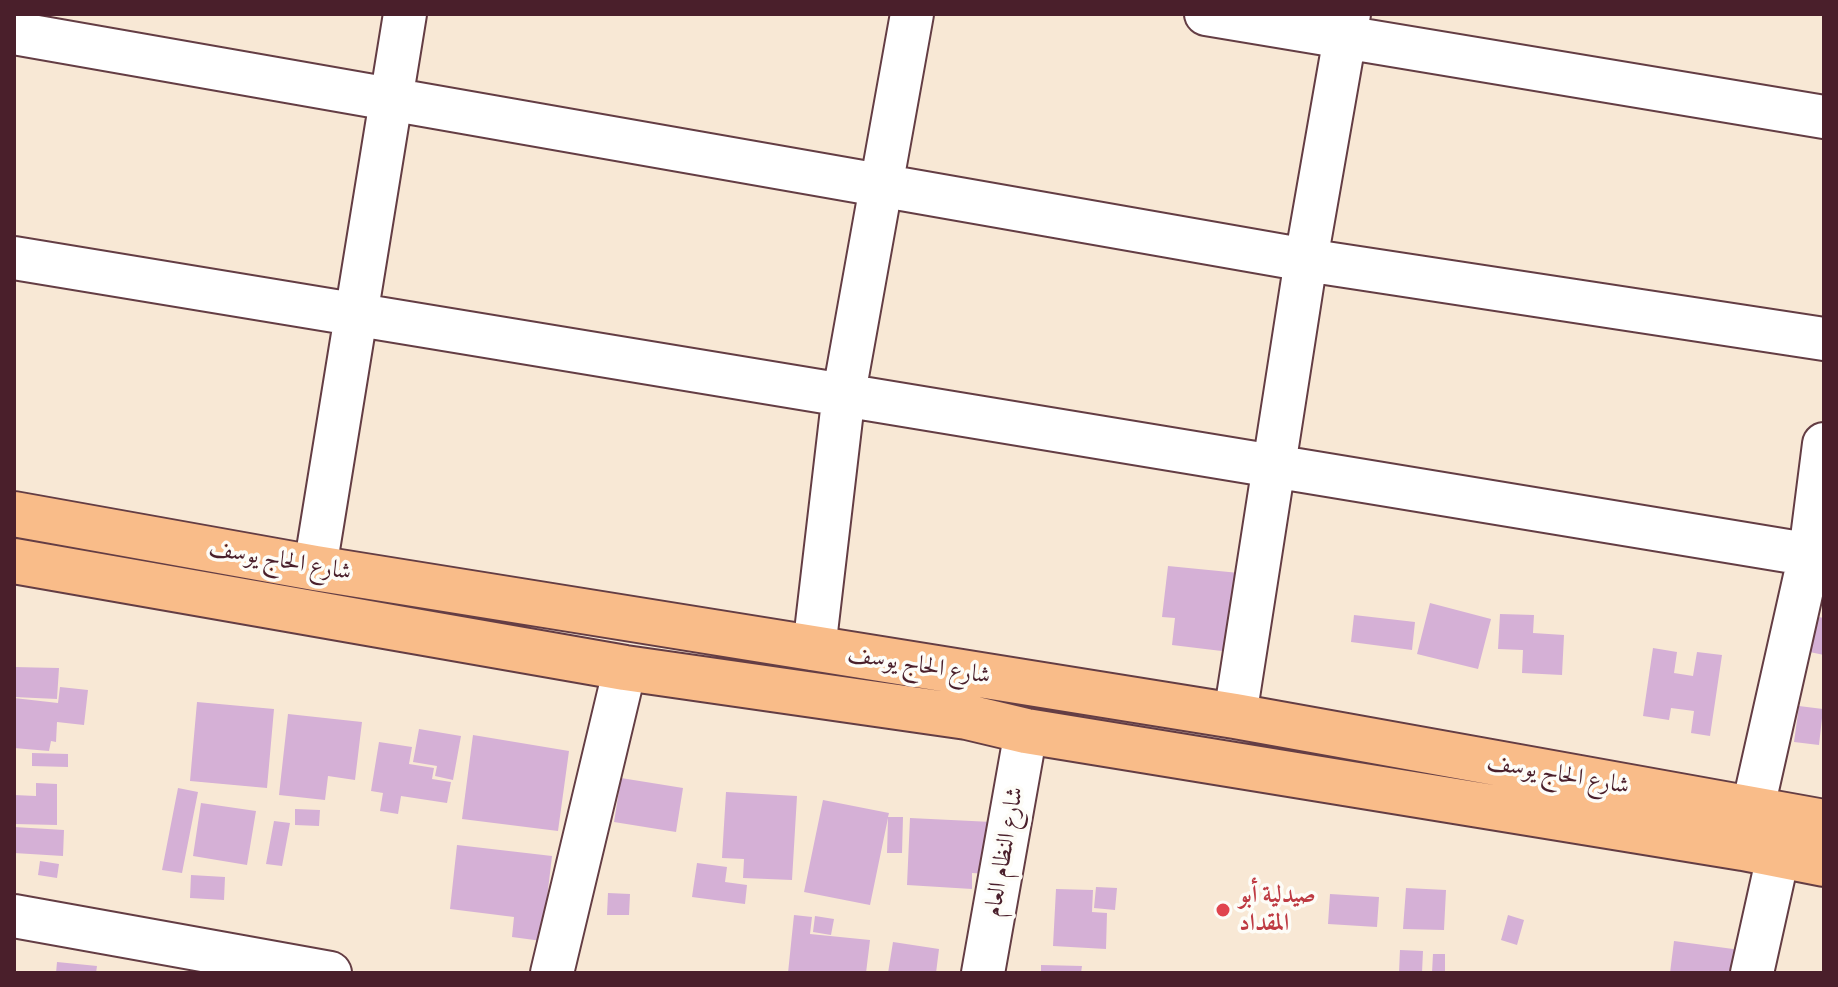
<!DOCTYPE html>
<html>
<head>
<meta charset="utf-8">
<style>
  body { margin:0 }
  #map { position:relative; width:1838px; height:987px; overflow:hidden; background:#f8e8d5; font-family:"IM FELL French Canon",serif }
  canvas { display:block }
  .frame { position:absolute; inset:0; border:16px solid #4a1f2b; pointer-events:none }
</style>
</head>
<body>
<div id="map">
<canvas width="1838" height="987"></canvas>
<div class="frame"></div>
</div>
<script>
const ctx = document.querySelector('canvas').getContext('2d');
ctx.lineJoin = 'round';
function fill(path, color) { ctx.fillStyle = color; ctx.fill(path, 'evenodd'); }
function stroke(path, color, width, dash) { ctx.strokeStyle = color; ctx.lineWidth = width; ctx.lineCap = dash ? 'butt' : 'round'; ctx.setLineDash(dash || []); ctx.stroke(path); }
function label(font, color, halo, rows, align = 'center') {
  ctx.font = font + ' "IM FELL French Canon",Amiri,serif'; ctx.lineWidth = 7; ctx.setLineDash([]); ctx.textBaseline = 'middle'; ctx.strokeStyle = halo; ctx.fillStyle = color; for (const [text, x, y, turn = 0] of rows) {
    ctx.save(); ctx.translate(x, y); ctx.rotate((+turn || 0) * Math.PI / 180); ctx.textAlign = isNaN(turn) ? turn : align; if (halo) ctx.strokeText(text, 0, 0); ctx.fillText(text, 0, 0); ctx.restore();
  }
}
const building = new Path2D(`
  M 1168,566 L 1239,573 L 1230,652 L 1172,645 L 1175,618 L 1162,617 Z
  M 1430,603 L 1491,619 L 1478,669 L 1417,654 Z
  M 1500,614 L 1534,615 L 1533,633 L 1564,635 L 1562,675 L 1522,673 L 1523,650 L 1498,649 Z
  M 1354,615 L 1415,622 L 1412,650 L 1351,642 Z
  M 1813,616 L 1824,618 L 1824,655 L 1805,651 Z
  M 1653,648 L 1677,652 L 1674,673 L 1693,676 L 1697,652 L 1722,655 L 1710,736 L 1691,733 L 1694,711 L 1671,708 L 1669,720 L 1643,716 Z
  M 14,667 L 59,668 L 57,699 L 14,697 Z
  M 60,687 L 88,690 L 84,725 L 57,722 L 56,742 L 51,741 L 49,751 L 14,748 L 14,698 L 58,703 Z
  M 197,702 L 274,709 L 267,788 L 190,781 Z
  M 1799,706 L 1823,709 L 1819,745 L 1794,742 Z
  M 288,714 L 362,722 L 355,780 L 328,776 L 325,800 L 279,795 Z
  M 419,729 L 461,736 L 453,780 L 435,776 L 437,766 L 413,762 Z
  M 473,735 L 569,751 L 558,831 L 462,819 Z
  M 379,742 L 412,747 L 409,764 L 434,768 L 432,779 L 451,782 L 447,803 L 401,796 L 398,814 L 380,811 L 383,793 L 371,791 Z
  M 32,753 L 68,754 L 68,767 L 32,766 Z
  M 621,778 L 683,788 L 676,832 L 614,822 Z
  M 36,783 L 57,784 L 57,825 L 14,824 L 14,795 L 36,796 Z
  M 178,788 L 198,792 L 182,873 L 162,870 Z
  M 726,792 L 797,796 L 792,880 L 743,878 L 744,859 L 722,858 Z
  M 823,800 L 889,813 L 888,817 L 903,817 L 902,853 L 887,853 L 888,818 L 870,905 L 804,892 Z
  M 201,803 L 256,811 L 247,865 L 193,856 Z
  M 295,809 L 320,810 L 319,826 L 295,825 Z
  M 910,818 L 992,822 L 989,874 L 972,873 L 972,889 L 907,885 Z
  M 274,821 L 290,823 L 282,866 L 266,864 Z
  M 14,827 L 64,830 L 63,856 L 14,853 Z
  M 457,845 L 552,856 L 542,941 L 512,937 L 514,917 L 450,909 Z
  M 40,861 L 59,864 L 57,878 L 38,875 Z
  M 697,863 L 727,867 L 725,882 L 747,885 L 745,904 L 692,897 Z
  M 191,875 L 225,877 L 224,900 L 190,898 Z
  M 1096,887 L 1117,888 L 1115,910 L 1094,908 Z
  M 1406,888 L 1446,890 L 1444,930 L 1403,929 Z
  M 1056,889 L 1093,890 L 1092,912 L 1107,913 L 1106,949 L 1053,946 Z
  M 608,893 L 630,894 L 629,915 L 607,915 Z
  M 1330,894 L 1379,897 L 1377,927 L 1328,924 Z
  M 794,915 L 812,917 L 810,934 L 870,940 L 866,973 L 788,973 Z
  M 1508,915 L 1524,920 L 1517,945 L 1501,940 Z
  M 815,916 L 834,919 L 831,935 L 813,932 Z
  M 1674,941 L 1748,951 L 1745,973 L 1670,973 Z
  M 893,942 L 939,949 L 936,973 L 888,973 Z
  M 1400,950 L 1423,951 L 1422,973 L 1399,973 Z
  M 1433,954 L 1445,954 L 1445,973 L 1432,973 Z
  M 57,962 L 97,966 L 96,973 L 56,973 Z
  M 1041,965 L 1082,966 L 1081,973 L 1041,973 Z`);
const minor = new Path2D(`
  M 1206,14 L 1824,117
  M 14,33 L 1306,260 L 1824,339
  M 14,258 L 1824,557
  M 315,568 L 405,14
  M 814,649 L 844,393 L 912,14
  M 1235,716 L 1306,260 L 1349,14
  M 1745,843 L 1810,554 L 1824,444
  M 14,916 L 330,973
  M 552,973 L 625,668
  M 983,973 L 1026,731
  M 1752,973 L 1778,856`);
const major = new Path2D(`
  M 14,514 L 315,568 L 1235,716 L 1824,822
  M 14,561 L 625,668 L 967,717 L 1026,731 L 1743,848 L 1824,864`);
const markers = [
  [1223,910,8,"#e0444e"]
];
const streetNames = [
  ["شارع الحاج يوسف",280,561,10],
  ["شارع الحاج يوسف",919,666,9],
  ["شارع الحاج يوسف",1558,775,10],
  ["شارع النظام العام",1005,852,-80]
];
const healthNames = [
  ["صيدلية أبو",1239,896],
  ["المقداد",1239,924]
];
fill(building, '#d5b0d6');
stroke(minor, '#643d44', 46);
stroke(major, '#643d44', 48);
stroke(minor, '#fff', 42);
stroke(major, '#f9bc89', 44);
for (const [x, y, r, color] of markers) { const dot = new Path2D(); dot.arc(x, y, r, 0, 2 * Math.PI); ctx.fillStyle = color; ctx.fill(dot); stroke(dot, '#fdfcf7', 3); }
label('24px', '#4a1f2b', '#fdfcf7', streetNames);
label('bold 24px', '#be3a42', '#fdfcf7', healthNames, 'left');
</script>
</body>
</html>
